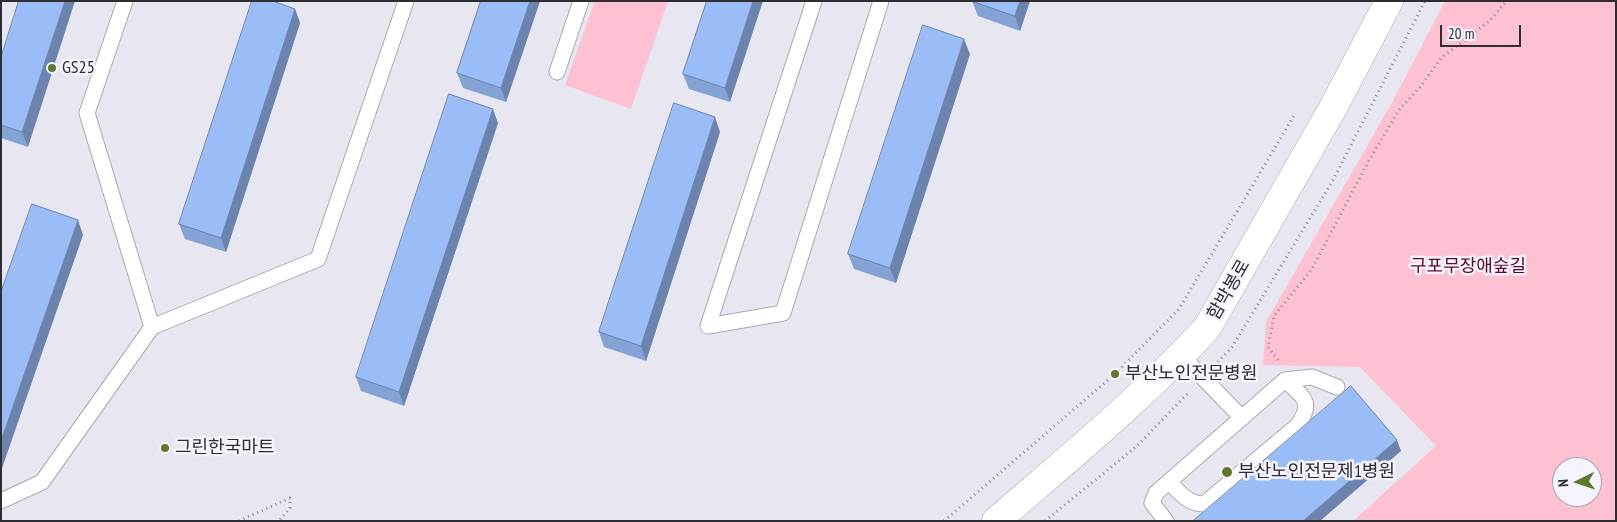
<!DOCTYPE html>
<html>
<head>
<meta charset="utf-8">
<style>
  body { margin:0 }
  #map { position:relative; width:1617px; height:522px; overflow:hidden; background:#e8e6f1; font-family:"PT Sans Narrow",sans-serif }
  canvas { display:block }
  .frame { position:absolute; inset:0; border:2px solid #2e2d31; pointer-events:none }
  .north { position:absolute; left:1552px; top:457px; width:50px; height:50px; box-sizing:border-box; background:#f5f3fe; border:1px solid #a5a4ac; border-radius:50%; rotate:266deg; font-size:14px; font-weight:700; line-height:20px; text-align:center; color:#2e2d31 }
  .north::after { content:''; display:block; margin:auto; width:18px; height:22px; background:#5f7729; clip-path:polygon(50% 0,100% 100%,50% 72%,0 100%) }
  .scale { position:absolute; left:1440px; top:25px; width:81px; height:22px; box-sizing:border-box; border:2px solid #2e2d31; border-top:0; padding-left:6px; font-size:15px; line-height:18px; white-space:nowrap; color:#2e2d31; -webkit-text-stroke:4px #f5f3fe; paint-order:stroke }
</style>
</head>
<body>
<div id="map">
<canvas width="1617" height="522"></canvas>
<div class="frame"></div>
<div class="north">N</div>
<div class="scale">20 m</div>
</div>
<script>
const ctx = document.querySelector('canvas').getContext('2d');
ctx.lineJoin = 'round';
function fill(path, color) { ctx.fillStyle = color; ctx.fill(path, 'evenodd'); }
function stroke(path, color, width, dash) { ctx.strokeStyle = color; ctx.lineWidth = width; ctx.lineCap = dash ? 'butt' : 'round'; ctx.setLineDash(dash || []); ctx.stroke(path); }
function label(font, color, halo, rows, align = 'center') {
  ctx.font = font + ' "PT Sans Narrow","Noto Sans KR",sans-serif'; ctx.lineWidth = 5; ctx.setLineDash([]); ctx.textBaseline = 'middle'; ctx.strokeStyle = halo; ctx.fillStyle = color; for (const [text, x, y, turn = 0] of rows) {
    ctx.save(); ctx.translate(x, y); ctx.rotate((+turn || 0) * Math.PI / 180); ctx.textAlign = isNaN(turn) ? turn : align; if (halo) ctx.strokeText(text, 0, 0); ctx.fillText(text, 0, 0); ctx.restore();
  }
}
const green = new Path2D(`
  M 595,1 L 668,1 L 631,109 L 565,85 Z
  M 1445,1 L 1616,1 L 1616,521 L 1353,521 L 1436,446 L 1360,367 L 1263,365 L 1266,322 L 1394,99 ZM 1562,467 L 1592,467 L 1592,497 L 1562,497 Z`);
const path = new Path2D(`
  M 1278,360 L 1268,347 L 1274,316 L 1312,269 L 1368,162 L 1399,110 L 1420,87 L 1441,58 L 1488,22 L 1507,1
  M 1218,362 L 1232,347 L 1332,182 L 1425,1
  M 239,521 L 290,498 L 290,508 L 279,521
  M 944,521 L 1115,374 L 1179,309 L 1295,114
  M 1045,521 L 1137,446 L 1189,392`);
const service = new Path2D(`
  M 125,1 L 87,113 L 152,327
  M 814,1 L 708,326 L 783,313 L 881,1
  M 557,72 L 581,1
  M 1182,356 L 1242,418
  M 1169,482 C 1180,493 1188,504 1204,504 L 1298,425 C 1314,401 1303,397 1285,380
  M 1,501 L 42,482 L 152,327 L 318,259 L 406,1
  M 1166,521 L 1152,503 L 1156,493 L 1285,380 L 1312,377 L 1337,387`);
const secondary = new Path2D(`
  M 996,521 C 1068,459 1142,398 1207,328 L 1334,106 L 1389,1`);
const wall = new Path2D(`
  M 481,1 L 540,1 L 506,102 L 463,88 L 457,73 Z
  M 707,1 L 730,102 L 689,89 L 683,74 Z
  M 972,1 L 1030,1 L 1020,31 L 978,16 Z
  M 295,9 L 300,23 L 226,252 L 185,239 L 179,224 Z
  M 970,54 L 896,283 L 854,269 L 848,254 Z
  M 1,57 L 28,147 L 1,138 Z
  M 498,123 L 404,406 L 361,391 L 356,377 Z
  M 720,132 L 646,361 L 604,347 L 599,332 Z`);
const shadedWall = new Path2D(`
  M 65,1 L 75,1 L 28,147 L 22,132 Z
  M 530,1 L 540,1 L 506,102 L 501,88 Z
  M 753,1 L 763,1 L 730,102 L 725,88 Z
  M 1020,1 L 1030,1 L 1020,31 L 1015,16 Z
  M 295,9 L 300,23 L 226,252 L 221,238 Z
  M 964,39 L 970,54 L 896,283 L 890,268 Z
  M 493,109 L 498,123 L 404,406 L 399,392 Z
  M 715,117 L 720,132 L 646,361 L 641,346 Z
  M 78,220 L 83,235 L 1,471 L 1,441 Z
  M 1397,440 L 1401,451 L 1320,521 L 1303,521 Z`);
const building = new Path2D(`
  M 19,1 L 65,1 L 22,132 L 1,125 L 1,57 Z
  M 252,1 L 273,1 L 295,9 L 221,238 L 179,224 Z
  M 481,1 L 530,1 L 501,88 L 457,73 Z
  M 707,1 L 753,1 L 725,88 L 683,74 Z
  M 972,1 L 1020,1 L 1015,16 Z
  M 923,25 L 964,39 L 890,268 L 848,254 Z
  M 449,94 L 493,109 L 399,392 L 356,377 Z
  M 674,103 L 715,117 L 641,346 L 599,332 Z
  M 32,204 L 78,220 L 1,441 L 1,292 Z
  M 1351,386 L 1397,440 L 1303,521 L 1193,521 Z`);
const markers = [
  [52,68,5,"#5f7729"],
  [1115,374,5,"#5f7729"],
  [165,448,5,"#5f7729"],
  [1227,472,6,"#5f7729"]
];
const poiNames = [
  ["GS25",62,68],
  ["부산노인전문병원",1125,374],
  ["그린한국마트",175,448],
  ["부산노인전문제1병원",1238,472]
];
const parkNames = [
  ["구포무장애숲길",1468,267]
];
const streetNames = [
  ["함박봉로",1229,290,-60]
];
fill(green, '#fec1d1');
stroke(service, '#a9a8b2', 17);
stroke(secondary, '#a9a8b2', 29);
stroke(path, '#89878f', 3, [1, 4]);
stroke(service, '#fff', 15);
stroke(secondary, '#fff', 28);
fill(wall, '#84a3d4');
fill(shadedWall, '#6c84ad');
fill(building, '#9abdf7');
stroke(building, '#6c84ad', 1);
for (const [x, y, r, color] of markers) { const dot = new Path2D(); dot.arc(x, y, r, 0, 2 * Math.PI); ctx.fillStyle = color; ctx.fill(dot); stroke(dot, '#f5f3fe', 2); }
label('18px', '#2e2d31', '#f5f3fe', poiNames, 'left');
label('18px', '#5b0a2c', '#f5f3fe', parkNames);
label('18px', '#2e2d31', '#f5f3fe', streetNames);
</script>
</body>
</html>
